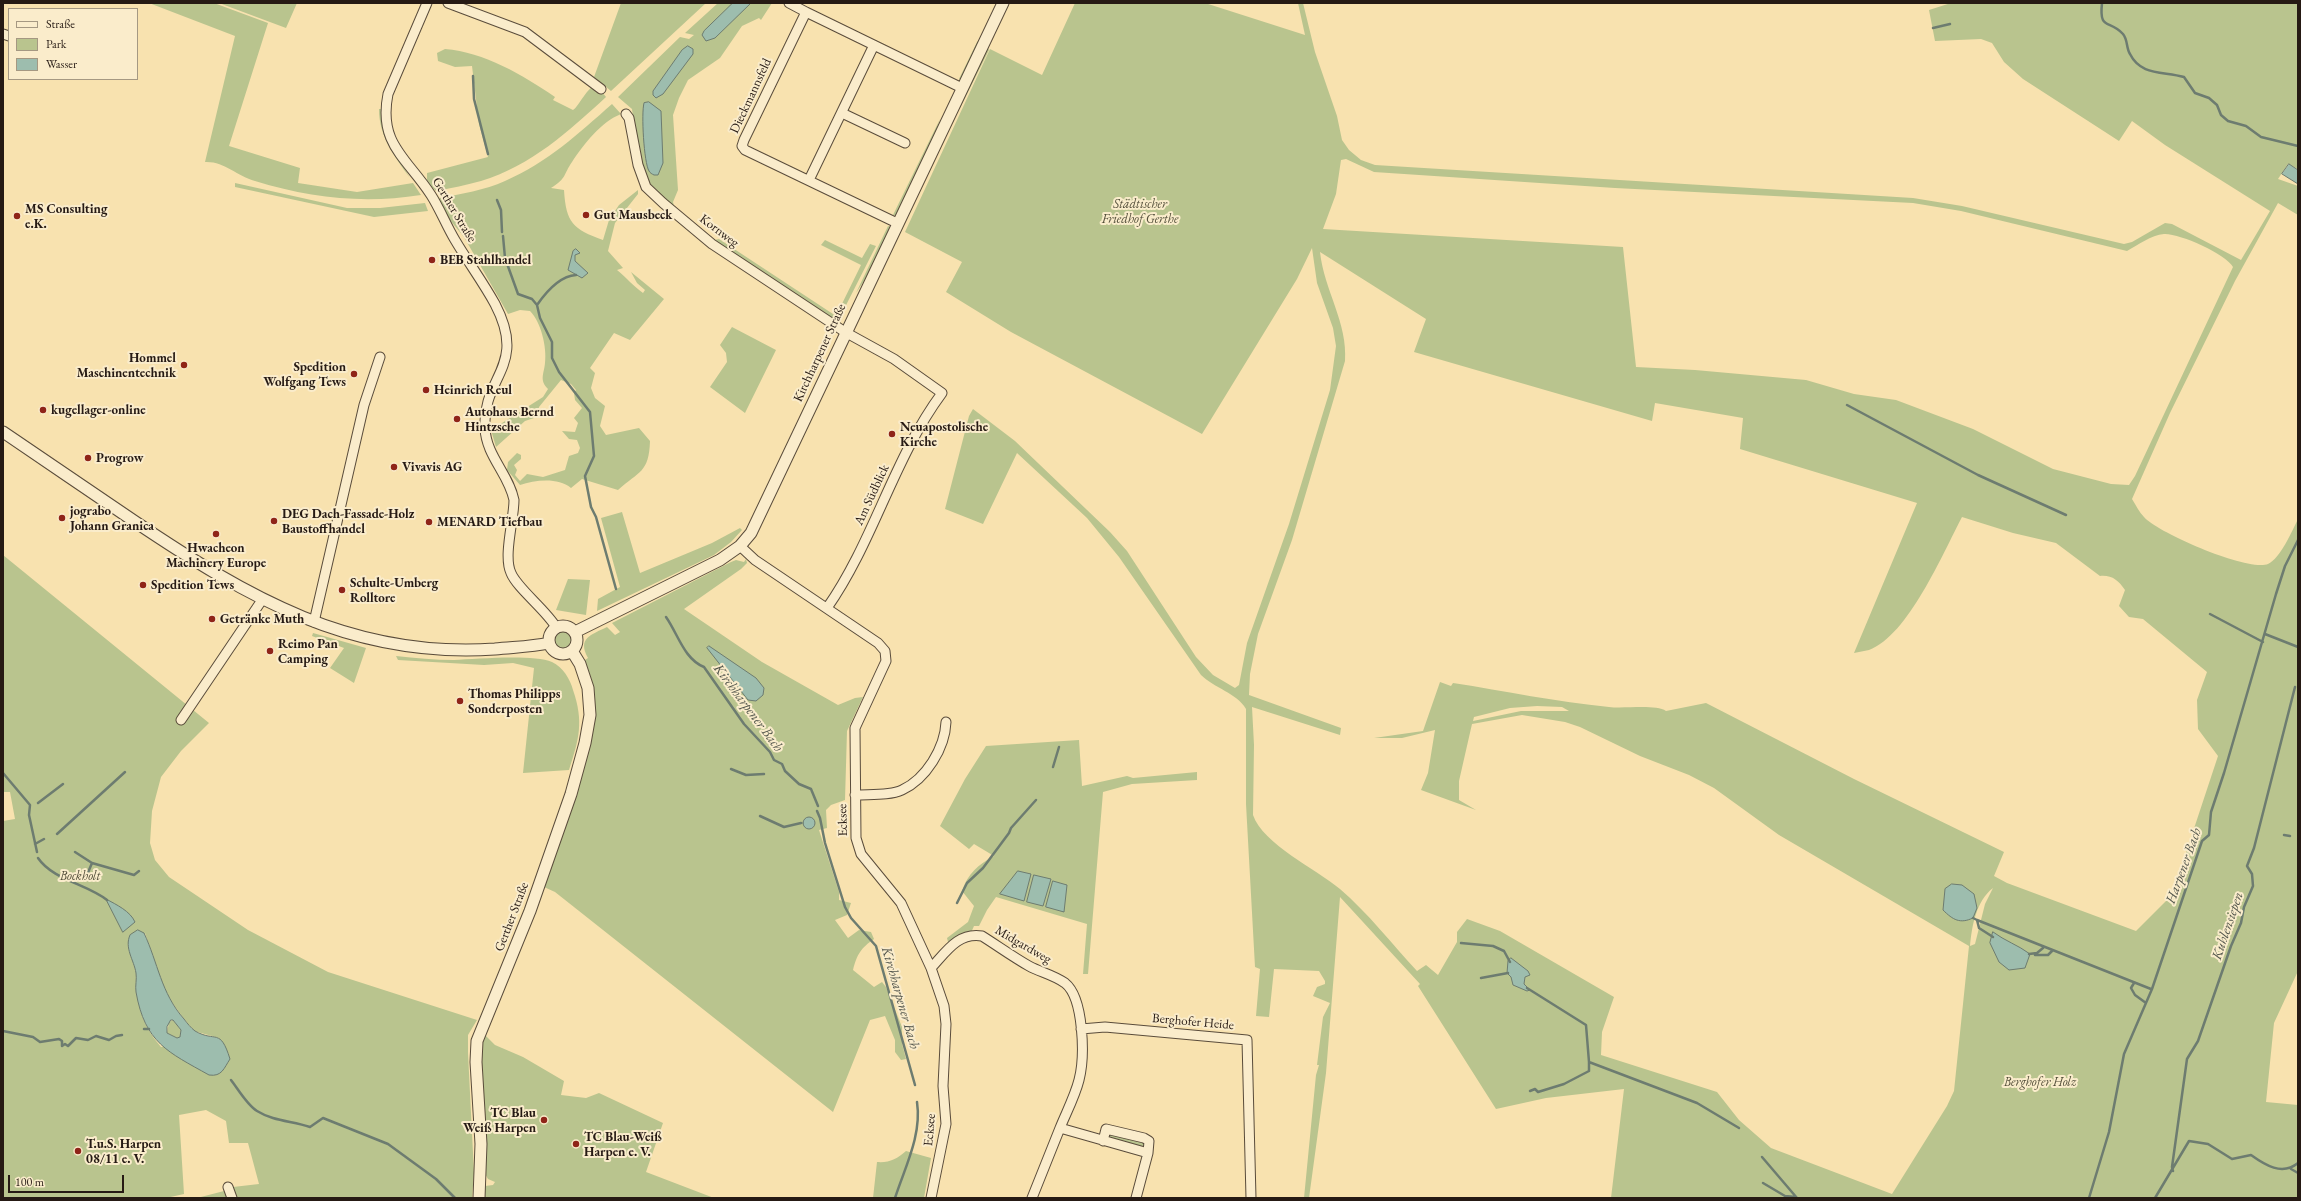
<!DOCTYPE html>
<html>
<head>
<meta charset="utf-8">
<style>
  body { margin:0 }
  #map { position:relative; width:2301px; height:1201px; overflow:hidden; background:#f8e2af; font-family:"EB Garamond",serif }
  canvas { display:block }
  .frame { position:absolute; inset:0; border:4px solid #261a14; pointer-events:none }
  .legend { position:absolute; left:8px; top:8px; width:130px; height:72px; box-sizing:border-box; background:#faeccb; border:1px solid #a59882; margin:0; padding:5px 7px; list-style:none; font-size:12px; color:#261a14 }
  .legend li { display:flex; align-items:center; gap:8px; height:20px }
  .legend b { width:20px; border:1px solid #a59882 }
  .scale { position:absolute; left:8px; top:1175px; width:116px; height:18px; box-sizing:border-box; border:2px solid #261a14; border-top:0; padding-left:5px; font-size:12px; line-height:14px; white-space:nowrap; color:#261a14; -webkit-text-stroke:3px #faeccb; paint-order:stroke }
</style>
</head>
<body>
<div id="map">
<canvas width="2301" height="1201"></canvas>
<div class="frame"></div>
<ul class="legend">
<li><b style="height:5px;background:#faeccb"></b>Straße</li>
<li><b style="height:11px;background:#b9c48e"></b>Park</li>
<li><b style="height:11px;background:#9dbdae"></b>Wasser</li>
</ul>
<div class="scale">100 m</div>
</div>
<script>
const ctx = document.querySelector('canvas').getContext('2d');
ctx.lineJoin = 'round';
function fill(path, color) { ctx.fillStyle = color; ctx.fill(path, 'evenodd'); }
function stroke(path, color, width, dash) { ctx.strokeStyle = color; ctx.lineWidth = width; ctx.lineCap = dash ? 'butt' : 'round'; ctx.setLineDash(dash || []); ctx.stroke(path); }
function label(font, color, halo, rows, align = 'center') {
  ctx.font = font + ' "EB Garamond",serif'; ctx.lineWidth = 4; ctx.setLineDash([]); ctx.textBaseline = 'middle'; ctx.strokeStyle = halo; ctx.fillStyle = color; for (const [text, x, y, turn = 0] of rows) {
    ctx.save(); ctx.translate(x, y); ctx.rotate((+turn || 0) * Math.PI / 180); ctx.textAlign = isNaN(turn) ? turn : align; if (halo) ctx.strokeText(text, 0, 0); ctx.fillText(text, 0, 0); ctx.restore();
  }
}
const green = new Path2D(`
  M 149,3 L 214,3 L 268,23 L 229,146 L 300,168 L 298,183 L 357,192 L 413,183 L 421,195 C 363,204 311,198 255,181 C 237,176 224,161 205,162 L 235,36 Z
  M 219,3 L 297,3 L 286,28 Z
  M 621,3 L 706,3 L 611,91 L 594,77 Z
  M 718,3 L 772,3 L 761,20 L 759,18 L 742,26 L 720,58 L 688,80 L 679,98 L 673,115 L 678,190 L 673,202 L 674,206 L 714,240 L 719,239 L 836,316 L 861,265 L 821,245 L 825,240 L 862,258 L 870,244 L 876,246 L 838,321 L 835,322 L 713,242 L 649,186 L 644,174 L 637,146 L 632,109 L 618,97 L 680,37 L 689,39 L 694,35 L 685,33 Z
  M 1075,3 L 1205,3 L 1305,35 L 1298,3 L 1303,3 L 1315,52 L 1337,116 L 1342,140 L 1349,150 L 1361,160 L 1375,165 L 1913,198 L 1962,206 L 2124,244 L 2132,242 L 2165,223 L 2172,224 L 2241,260 L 2270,211 L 2165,145 L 2132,121 L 2119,141 L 2023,79 L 2004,62 L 1992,43 L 1981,39 L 1935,41 L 1929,10 L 1951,3 L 2298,3 L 2298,169 L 2288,164 L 2278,179 L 2298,186 L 2298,215 L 2278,203 L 2235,281 L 2170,413 L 2132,499 C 2136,505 2139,512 2144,517 C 2158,533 2248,572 2268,564 C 2280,559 2292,531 2298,519 L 2298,971 L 2274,1023 L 2266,1102 L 2298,1105 L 2298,1198 L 1611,1198 L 1624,1089 L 1546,1098 L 1496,1109 L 1418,986 L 1420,984 L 1340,897 L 1326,1073 L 1309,1198 L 1304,1198 L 1316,1075 L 1319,1065 L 1317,1065 L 1323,1017 L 1330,1003 L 1313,996 L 1317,987 L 1325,984 L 1325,981 L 1319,971 L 1274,969 L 1269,1017 L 1256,1016 L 1260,969 L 1255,967 L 1246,804 L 1246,709 C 1237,693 1214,688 1201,675 L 1119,557 L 1087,518 L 1017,453 L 983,524 L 945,509 L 969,416 L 973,409 L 1015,441 L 1110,532 L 1127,551 L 1196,657 L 1213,675 L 1235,688 L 1239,685 L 1247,643 L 1289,524 L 1330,390 L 1336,346 L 1333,328 L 1317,283 L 1312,248 L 1297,279 L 1202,434 L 1011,332 L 946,292 L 962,262 L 905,232 L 990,49 L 1042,75 ZM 1346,159 L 1374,172 L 1615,188 L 1913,203 L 1961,211 L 2127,251 C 2138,245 2151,235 2164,234 C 2179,233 2226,254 2233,267 L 2135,476 L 2129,485 L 2111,484 L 2053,469 L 1973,429 L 1896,400 L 1854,394 L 1806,380 L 1695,370 L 1636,367 L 1623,247 L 1323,229 L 1336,194 L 1341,160 ZM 1320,252 L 1426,319 L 1414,352 L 1652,421 L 1655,403 L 1743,418 L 1740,449 L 1917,503 L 1854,653 C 1859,652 1864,651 1869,650 C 1908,636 1943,553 1962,517 L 2013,533 L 2056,543 L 2100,576 C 2112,575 2118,580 2125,590 L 2119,606 L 2129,617 L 2143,619 L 2207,672 L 2197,700 L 2198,729 L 2218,756 L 2172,895 L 2136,931 L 2007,883 L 1994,876 L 2004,852 L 1854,779 L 1706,703 L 1666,711 C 1656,704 1624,709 1609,707 C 1557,702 1505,691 1453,683 L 1451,686 L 1440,682 L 1423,731 L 1374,738 L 1402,738 L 1435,730 L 1428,773 L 1421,790 L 1476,810 L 1459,800 L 1459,781 L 1472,724 L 1522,715 L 1565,722 L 1580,727 L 1640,756 L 1689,775 L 1714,788 L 1779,835 L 1969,946 L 1954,1091 L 1947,1106 L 1892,1194 L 1771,1148 L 1739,1120 L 1717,1092 L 1601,1055 L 1602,1032 L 1614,997 L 1500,931 L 1467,919 L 1457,932 L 1457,942 L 1438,975 L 1426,965 L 1417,971 C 1392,944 1368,913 1340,889 C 1316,869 1263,844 1253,815 L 1254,745 L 1252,707 L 1340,735 L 1341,728 L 1249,695 L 1250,674 L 1258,634 L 1292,540 L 1345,361 C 1348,323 1324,290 1320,252 ZM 1537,706 L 1562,707 L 1569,711 L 1521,711 L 1473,721 L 1474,717 L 1510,708 ZM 1993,888 L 1985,904 L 1975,944 L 1970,946 C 1972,926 1976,901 1993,888 Z
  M 979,40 L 961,79 L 959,79 L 977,42 Z
  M 987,46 L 989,50 L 960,108 L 957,108 Z
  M 445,49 C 484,52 523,75 555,97 L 553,100 L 573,110 C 578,107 584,93 593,86 L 602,92 L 606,97 C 569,131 531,166 481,181 C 467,185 451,188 436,191 L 427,183 L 427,173 L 488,157 L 479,124 L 472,66 L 455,67 L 438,61 L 437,53 Z
  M 612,104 L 621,114 C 601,122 584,144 572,162 C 563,175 567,178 551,188 L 564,190 C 566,223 573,229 603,240 L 609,220 L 619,205 L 638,190 L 638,194 L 615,223 L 608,251 L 623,268 L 617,270 C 627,278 633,286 643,293 L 645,290 L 637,283 L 631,272 L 664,299 L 630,340 L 614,333 L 590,368 L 595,373 L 591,388 L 595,398 L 605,406 L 600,426 L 606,435 L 639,428 L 650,441 C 649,473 639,471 618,490 L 582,479 L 571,488 C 558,477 535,480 520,485 L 507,470 L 508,462 L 517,453 L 521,455 L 521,459 L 514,465 L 517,470 L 515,475 L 520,481 L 527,474 L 543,477 L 565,470 L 569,456 L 578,453 L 580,448 L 577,440 L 569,439 L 562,431 L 575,432 L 578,423 L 574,418 L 582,408 L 575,400 L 574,393 L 576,390 L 571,384 L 561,380 L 539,407 L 537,417 L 525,421 L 496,447 L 491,430 L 543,397 L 548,389 C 539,380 544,374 545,363 C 547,347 541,322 530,311 L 520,310 L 508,314 L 464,237 L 449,219 L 439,198 C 461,194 485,190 505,181 C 548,162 578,134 612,104 Z
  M 379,109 L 381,109 L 382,122 L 388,141 L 410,178 C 395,157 379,137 379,109 Z
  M 940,119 L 933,139 L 896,216 L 893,215 Z
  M 235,183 L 347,208 L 380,208 L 425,203 L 428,211 L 374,217 L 235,187 Z
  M 888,226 L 891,227 L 868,275 L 856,293 Z
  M 732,327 L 776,350 L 745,413 L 710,387 L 727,362 L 726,353 L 720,345 Z
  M 622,512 L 640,573 L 712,543 L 740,528 L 742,530 L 731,542 L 714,555 L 597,611 L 598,599 L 620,587 L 601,518 Z
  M 3,555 L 209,723 L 181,751 L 161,777 L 152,811 L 150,843 L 155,860 L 169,877 L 248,930 L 328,972 L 477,1020 L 468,1035 L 468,1053 L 474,1173 L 472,1198 L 237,1198 L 233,1187 L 259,1184 L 248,1143 L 229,1143 L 226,1121 L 206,1110 L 179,1115 L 184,1194 L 166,1198 L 3,1198 L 3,821 L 15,819 L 10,792 L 3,792 ZM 145,933 L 164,991 L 181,1015 L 194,1031 L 219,1038 L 161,1047 C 129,1010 136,976 145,933 Z
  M 746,559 L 747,563 L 741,569 L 684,609 L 762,662 L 838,705 L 855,698 L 863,697 L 847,731 L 845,800 L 831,805 L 826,810 L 827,828 L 819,830 L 839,892 L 839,900 L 851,903 L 847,915 L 835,920 L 848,938 L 859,930 L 871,932 L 874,939 C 861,948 857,954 853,970 L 874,987 L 882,982 L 886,987 L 902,1027 L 902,1044 L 906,1059 L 901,1060 L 895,1052 L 895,1040 L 885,1016 L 870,1020 L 833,1112 L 555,892 L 544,887 L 485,1035 L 495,1045 L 523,1057 L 564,1081 L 561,1095 L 586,1098 L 599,1093 L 663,1123 L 646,1172 L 714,1198 L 484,1198 L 485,1186 L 493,1185 L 495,1182 L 488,1179 L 484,1172 L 480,1046 L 528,925 L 594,696 L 592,681 L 585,660 L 588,658 C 577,638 591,635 607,627 L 615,635 L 620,632 L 612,623 L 731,562 L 736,560 L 744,562 Z
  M 568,579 L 590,580 L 586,615 L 556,610 Z
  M554 640a9 9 0 1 1 18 0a9 9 0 1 1-18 0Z
  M 313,633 L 366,648 L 354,683 L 330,668 L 344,648 L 312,636 Z
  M 396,656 C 415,658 435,660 454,660 C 476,659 533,654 552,662 C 563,667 570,679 573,690 C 584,722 579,739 569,770 L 523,773 L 534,668 L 513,663 L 484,665 L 398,660 Z
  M 1079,740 L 1082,786 L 1127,776 L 1133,778 L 1197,772 L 1197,780 L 1132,784 L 1103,792 L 1088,974 L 1083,974 L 1087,924 L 996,897 L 987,910 L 979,926 L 974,926 L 970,935 L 960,935 L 949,946 L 947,938 L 968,922 L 974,906 L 962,891 C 968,873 978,865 994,856 L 974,844 L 969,849 L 940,826 L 965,779 L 986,746 Z
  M 173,1020 L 181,1030 L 180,1037 L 177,1038 L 167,1033 L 169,1022 Z
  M 1111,1133 L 1145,1141 L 1145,1148 L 1110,1141 L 1108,1136 Z
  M 906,1151 L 931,1158 L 924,1198 L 873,1198 L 877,1162 C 889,1163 897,1159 906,1151 Z
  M 224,1191 L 227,1198 L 197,1198 Z`);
const water = new Path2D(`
  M 733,3 L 751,3 L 715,38 L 706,41 L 702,35 L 704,31 Z
  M 688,46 L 693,49 L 693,54 L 663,94 L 656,98 L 653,95 L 653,91 L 682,50 Z
  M 649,102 L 661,111 L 663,163 L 658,175 L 654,175 C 652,174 650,173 649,171 C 644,163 641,113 644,103 Z
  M 2289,164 L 2298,170 L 2298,184 L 2282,174 Z
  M 576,249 L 580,253 L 575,255 L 575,261 L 588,273 L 582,278 L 568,270 L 573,251 Z
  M 709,646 L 756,678 L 764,688 L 763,695 L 756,701 L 748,700 L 707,648 Z
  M803 823a6 6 0 1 1 12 0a6 6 0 1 1-12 0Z
  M 1018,871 L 1031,874 L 1024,901 L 1000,894 Z
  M 1034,875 L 1051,879 L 1043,906 L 1027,902 Z
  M 1053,881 L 1067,885 L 1064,912 L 1046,907 Z
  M 1952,884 L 1962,885 L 1974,894 L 1977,908 L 1973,918 C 1960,924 1953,920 1943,910 L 1945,889 Z
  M 106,899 C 117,905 130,911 135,922 L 123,932 Z
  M 138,930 L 144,933 C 158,963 161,993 184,1019 C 187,1023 191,1028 195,1031 C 216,1043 220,1027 230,1059 C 224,1068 222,1077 209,1075 C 168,1052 145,1043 136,992 C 135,986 137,979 136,973 C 134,960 124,948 130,935 ZM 171,1020 L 173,1020 L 181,1030 L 180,1037 L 177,1038 L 167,1033 L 167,1027 Z
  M 1993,932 C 2005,941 2018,945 2030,954 L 2025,968 L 2009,970 L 1999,962 L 1990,943 Z
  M 1511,958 L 1528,971 L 1530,975 L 1525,977 L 1524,984 L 1530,990 L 1527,991 L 1513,985 L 1511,977 L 1507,973 L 1508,961 Z`);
const stream = new Path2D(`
  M 2102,3 C 2099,31 2109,19 2123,34 C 2128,40 2126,48 2130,54 C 2141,76 2163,71 2184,77 L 2195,93 L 2209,98 L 2217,105 L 2221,115 L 2228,121 L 2246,126 L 2261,137 L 2298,146
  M 1933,28 L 1950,24
  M 473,76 L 474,99 L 488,154
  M 497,200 L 501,210 L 502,232
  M 503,236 L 505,258 L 518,294 L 532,299 L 537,305 L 540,318 L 552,342 L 552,358 L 559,372 L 590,412 L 594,456 L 585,476 L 591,507 L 596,517 L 616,589
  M 537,305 C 546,292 560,276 576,275
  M 1847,405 L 1978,475 L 2066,515
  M 2210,614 L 2263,642
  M 666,617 C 678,634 684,659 704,667 L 744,724 L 770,752 L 774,760 L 782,764 L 785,771 L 799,784 L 811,789 L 818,806
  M 2265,634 L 2298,647
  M 1053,767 L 1059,747
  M 731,769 L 746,775 L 764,774
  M 3,773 L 30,805 L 29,815 L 37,852
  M 38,803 L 63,784
  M 817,811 L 820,818 L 825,843 L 845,907 L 851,918 L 876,946 L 915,1085
  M 760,816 L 784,827 L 801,823
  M 57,834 L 125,772
  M 2284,835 L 2290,836
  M 35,844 L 44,839
  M 75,852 L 92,863
  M 38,858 C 53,880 87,884 107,900
  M 87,875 L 92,863 L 134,875 L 139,871
  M 957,903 L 967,883 L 983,868 L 1009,833 L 1011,828 L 1036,800
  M 1973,918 L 1977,920 L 1979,928 L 1993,937
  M 1977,920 L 2151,989
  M 1461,943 L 1493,946 L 1504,951 L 1510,962
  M 2029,954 L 2037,953 L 2043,948
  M 2035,955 L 2048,955 L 2052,951
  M 1481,978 L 1508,973
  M 2134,983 L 2131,988 L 2135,995 L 2146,1003
  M 1527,988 L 1586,1025 L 1589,1062 L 1697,1103 L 1739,1128
  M 144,1029 L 149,1029
  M 3,1031 L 33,1037 L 40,1042 L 59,1039 L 62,1041 L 62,1046 L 65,1044 L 68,1046 L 76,1038 L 88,1040 L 96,1036 L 109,1040 L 116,1036 L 122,1035
  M 231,1080 C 238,1089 247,1105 257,1111 C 273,1121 292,1121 310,1127 L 323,1118 L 388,1144 L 436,1179 L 455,1198
  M 1530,1091 L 1535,1089 L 1538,1092 L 1564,1084 L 1589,1071 L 1589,1062
  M 1762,1157 L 1797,1198
  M 2291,1169 L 2298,1173
  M 2173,1171 L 2172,1167 L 2187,1059 L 2198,1041 L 2231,946 L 2241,923 L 2244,907 L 2253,886 L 2252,874 L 2247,866 L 2254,848 L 2295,687
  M 1763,1183 L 1785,1196 L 1796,1197
  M 895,1198 C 905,1167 922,1135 917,1102
  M 2089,1198 L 2109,1132 L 2124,1054 L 2152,989 L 2202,841 L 2209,835 L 2211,812 L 2224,773 L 2276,594 L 2285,566 L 2298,540
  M 2155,1198 L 2189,1141 L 2208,1144 L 2232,1159 L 2251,1155 C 2265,1165 2282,1176 2298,1163`);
const minor = new Path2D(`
  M 427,3 L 388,94 C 378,144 407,158 431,195 C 440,209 446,225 455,240 C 468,262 483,282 495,304 C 528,367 482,376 485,428 C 486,456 509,474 514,500 C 514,520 503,556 511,573 C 517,588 545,609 556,627
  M 448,3 L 525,32 L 601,89
  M 789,3 L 806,12
  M 3,34 L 9,36
  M 842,113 L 905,143
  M 626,114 L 629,118 L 638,165 L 646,187 L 663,203 L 712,244 L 845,332 L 894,359 L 942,393 C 893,459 874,541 827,608
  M 809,180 L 874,45
  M 897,223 L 745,150 L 742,146 L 744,140 L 806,12 L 962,88
  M 740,546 L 755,560 L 878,643 L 885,651 L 886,661 L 855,728 L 856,838 L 861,854 L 901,903 L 931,968 L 944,1006 L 946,1024 L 943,1086 L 946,1124 L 931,1198
  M 314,622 L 364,405 L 380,357
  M 181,720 L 262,600
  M 855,795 C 870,794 889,796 902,790 C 926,779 945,748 946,722
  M 931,968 C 946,952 958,932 982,936 C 998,946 1013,957 1029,966 C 1040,972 1054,975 1065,983 C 1084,998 1085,1057 1079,1080 C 1075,1096 1066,1113 1060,1128
  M 1081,1029 L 1105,1027 L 1247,1040 L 1251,1198
  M 1103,1141 L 1106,1129 L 1144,1138 L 1149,1141 L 1148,1153
  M 228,1187 L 232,1198
  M 1032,1198 L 1060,1128 L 1148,1153 L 1136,1198`);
const tertiary = new Path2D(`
  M 3,432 C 47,462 90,491 134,521 C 247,597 352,659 495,649 C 513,647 531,647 549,643
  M549 640a14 14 0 1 1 28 0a14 14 0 1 1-28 0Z
  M 575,632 L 720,560 L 740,546 L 751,533 L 1003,3
  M 479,1198 L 481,1144 L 476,1062 L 477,1041 L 530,911 L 571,794 L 585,743 L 590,715 L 588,688 L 580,664 L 572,651`);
const markers = [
  [586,215,4,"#8f2418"],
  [17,216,4,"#8f2418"],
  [432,260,4,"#8f2418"],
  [184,365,4,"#8f2418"],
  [354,374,4,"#8f2418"],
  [426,390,4,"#8f2418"],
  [43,410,4,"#8f2418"],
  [457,419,4,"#8f2418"],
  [892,434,4,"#8f2418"],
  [88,458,4,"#8f2418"],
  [394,467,4,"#8f2418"],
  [62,518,4,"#8f2418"],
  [274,521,4,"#8f2418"],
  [429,522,4,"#8f2418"],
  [216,534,4,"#8f2418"],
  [143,585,4,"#8f2418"],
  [342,590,4,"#8f2418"],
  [212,619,4,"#8f2418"],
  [270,651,4,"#8f2418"],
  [460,701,4,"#8f2418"],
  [544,1120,4,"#8f2418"],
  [576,1144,4,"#8f2418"],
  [78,1151,4,"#8f2418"]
];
const streetNames = [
  ["Dieckmannsfeld",751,96,-65],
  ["Gerther Straße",454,210,59],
  ["Kornweg",719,231,37],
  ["Kirchharpener Straße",820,353,-65],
  ["Am Südblick",872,495,-65],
  ["Ecksee",843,820,-92],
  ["Gerther Straße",512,917,-69],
  ["Midgardweg",1023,945,30],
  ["Berghofer Heide",1193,1022,5],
  ["Ecksee",930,1130,-85]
];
const parkNames = [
  ["Städtischer",1140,204],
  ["Friedhof Gerthe",1140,219],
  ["Bockholt",80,876],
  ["Berghofer Holz",2040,1082]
];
const poiNames = [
  ["MS Consulting",25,209],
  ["e.K.",25,224],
  ["Gut Mausbeck",594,215],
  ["BEB Stahlhandel",440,260],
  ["Hommel",176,358,"right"],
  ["Maschinentechnik",176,373,"right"],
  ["Spedition",346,367,"right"],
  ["Wolfgang Tews",346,382,"right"],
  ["Heinrich Reul",434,390],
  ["kugellager-online",51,410],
  ["Autohaus Bernd",465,412],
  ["Hintzsche",465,427],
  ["Neuapostolische",900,427],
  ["Kirche",900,442],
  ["Progrow",96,458],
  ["Vivavis AG",402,467],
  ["jograbo",70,511],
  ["Johann Granica",70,526],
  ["DEG Dach-Fassade-Holz",282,514],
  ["Baustoffhandel",282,529],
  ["MENARD Tiefbau",437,522],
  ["Hwacheon",216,548,"center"],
  ["Machinery Europe",216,563,"center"],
  ["Schulte-Umberg",350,583],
  ["Rolltore",350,598],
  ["Spedition Tews",151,585],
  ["Getränke Muth",220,619],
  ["Reimo Pan",278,644],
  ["Camping",278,659],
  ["Thomas Philipps",468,694],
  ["Sonderposten",468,709],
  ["TC Blau",536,1113,"right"],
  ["Weiß Harpen",536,1128,"right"],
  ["TC Blau-Weiß",584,1137],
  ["Harpen e. V.",584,1152],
  ["T.u.S. Harpen",86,1144],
  ["08/11 e. V.",86,1159]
];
const waterNames = [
  ["Kirchharpener Bach",748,708,53],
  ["Harpener Bach",2184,866,-70],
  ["Kuhlensiepen",2228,926,-71],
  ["Kirchharpener Bach",900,998,74]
];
fill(green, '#b9c48e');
fill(water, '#9dbdae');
stroke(water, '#6d7c70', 1);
stroke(stream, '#6d7c70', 2.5);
stroke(minor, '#5a4c3b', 11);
stroke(tertiary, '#5a4c3b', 13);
stroke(minor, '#faeccb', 9);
stroke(tertiary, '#faeccb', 11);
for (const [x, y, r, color] of markers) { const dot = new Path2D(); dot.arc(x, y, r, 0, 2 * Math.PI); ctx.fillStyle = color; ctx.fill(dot); stroke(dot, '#faeccb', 1.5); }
label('13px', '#261a14', '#faeccb', streetNames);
label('italic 13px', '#524d39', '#faeccb', parkNames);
label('bold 13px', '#261a14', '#faeccb', poiNames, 'left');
label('italic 14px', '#50534a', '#faeccb', waterNames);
</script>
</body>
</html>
